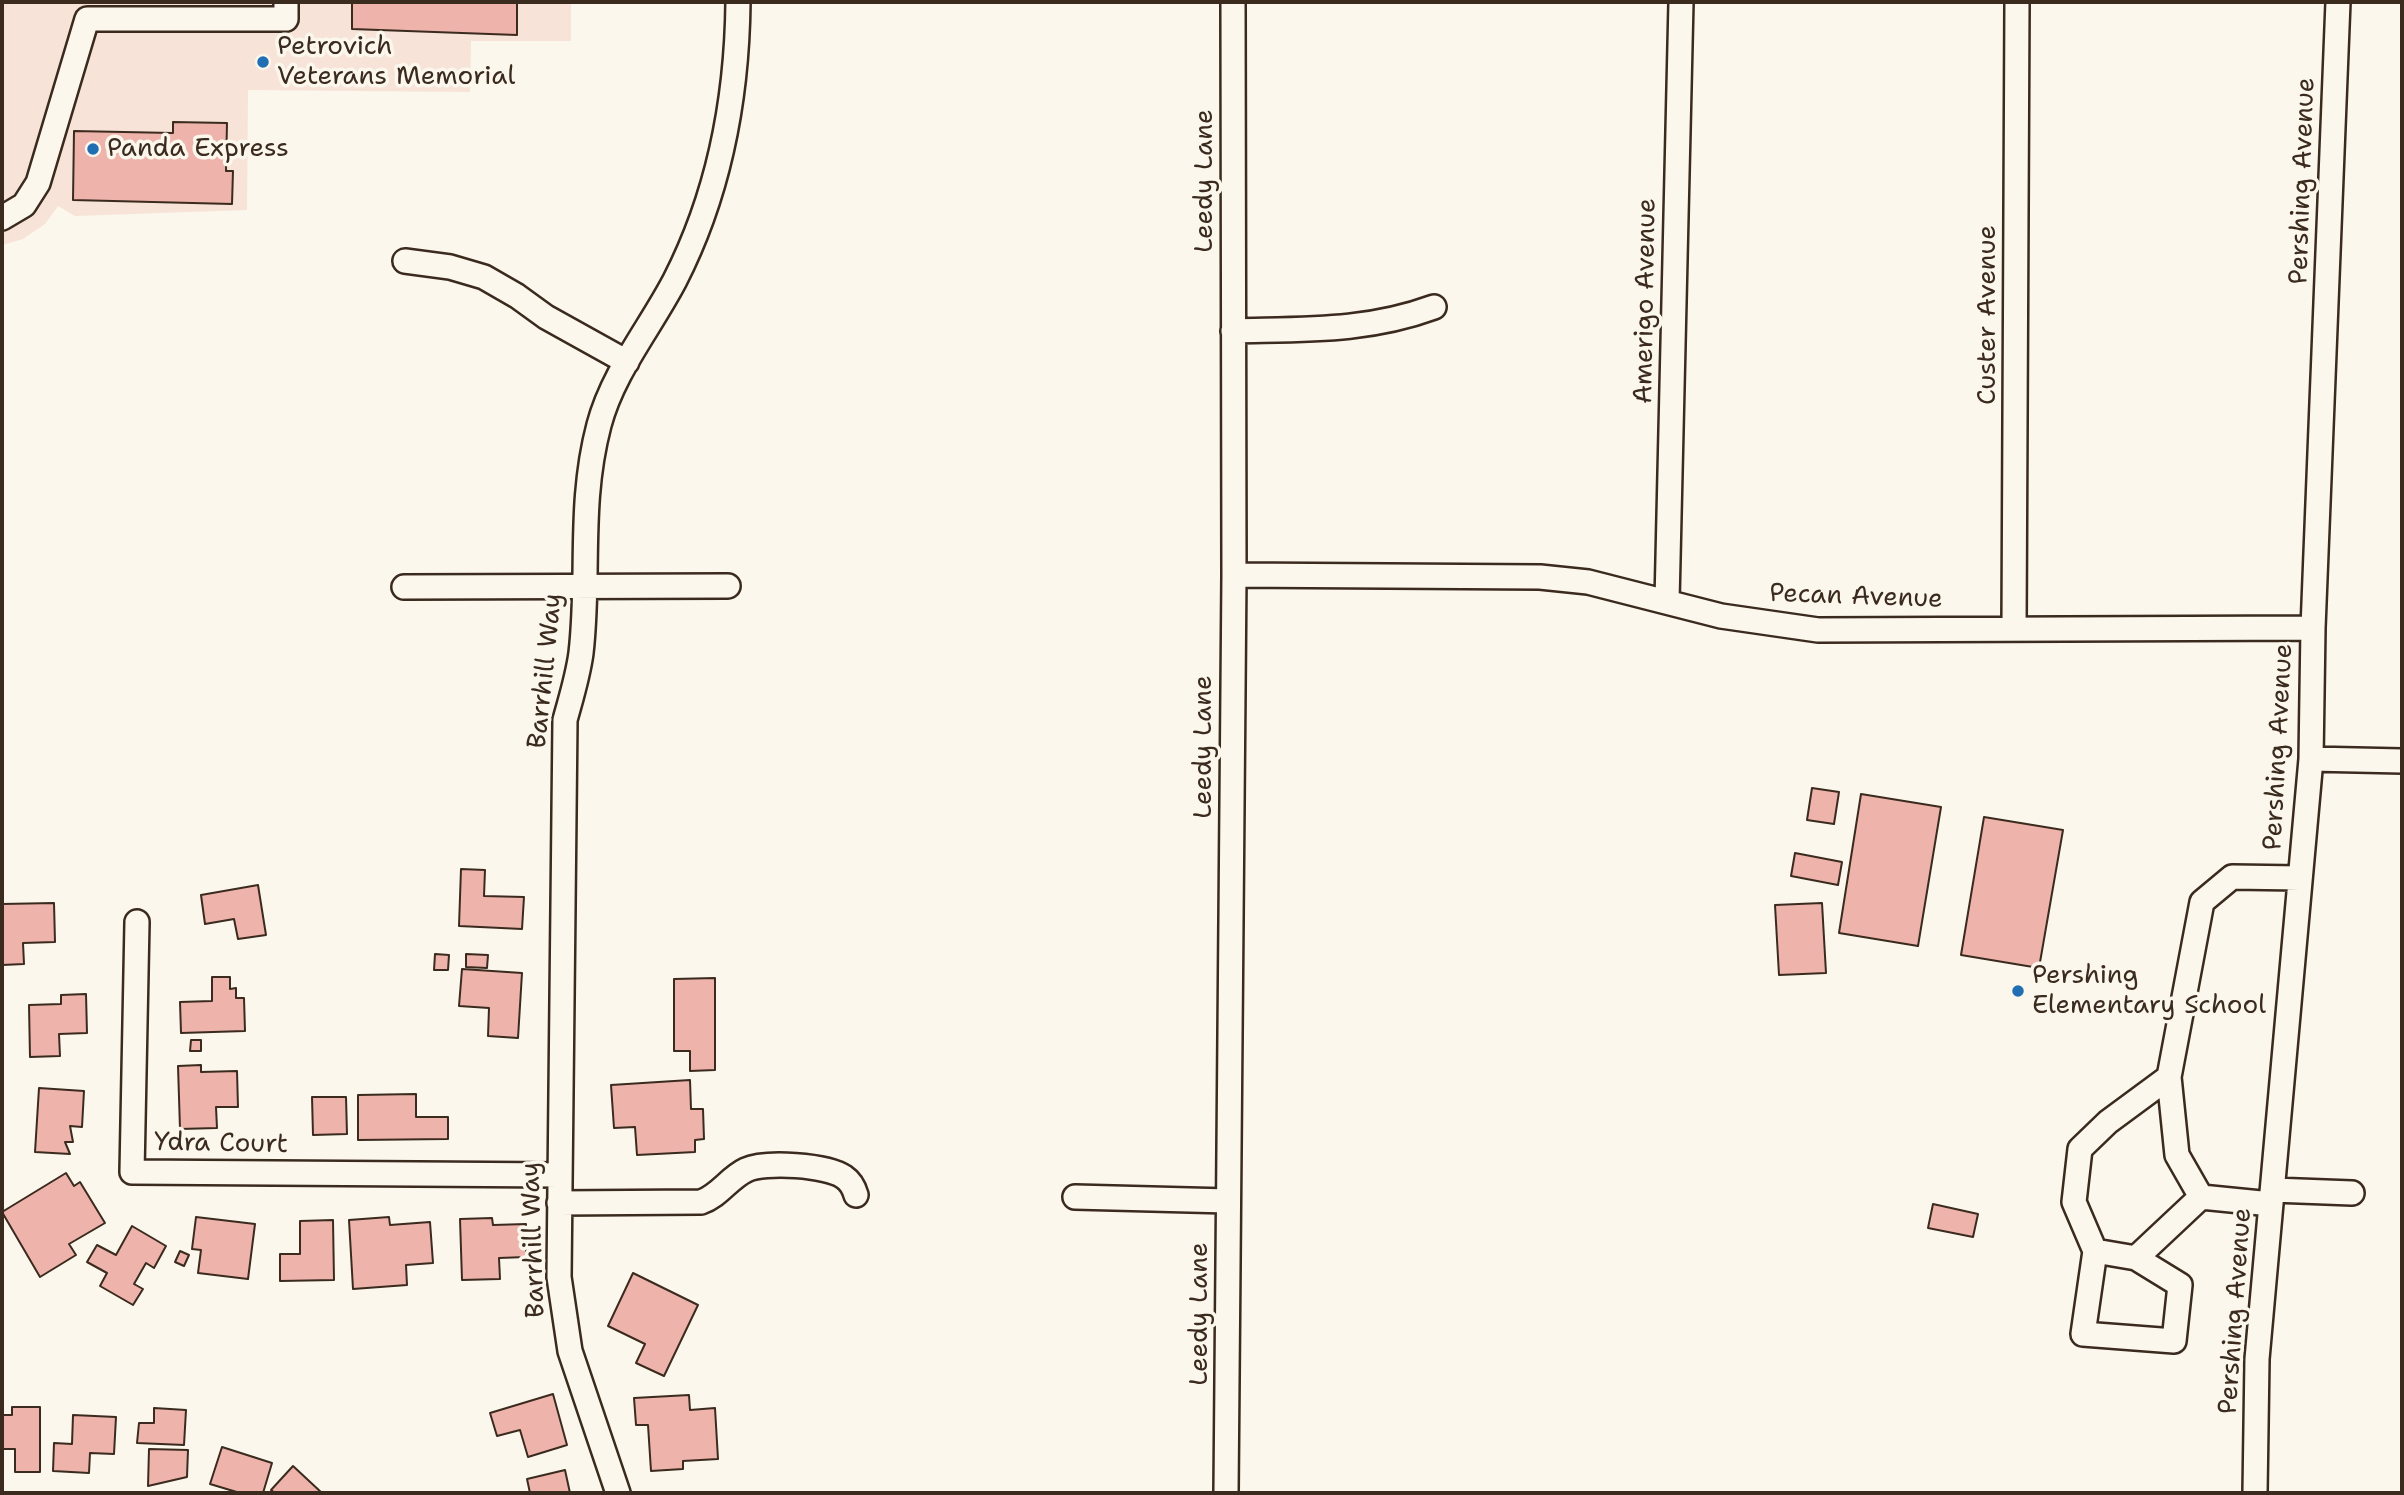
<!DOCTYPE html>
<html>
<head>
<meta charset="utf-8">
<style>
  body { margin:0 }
  #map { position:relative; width:2404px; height:1495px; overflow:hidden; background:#fbf7ec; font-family:"Shantell Sans",sans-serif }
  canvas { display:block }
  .frame { position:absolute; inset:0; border:4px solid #3b2a1e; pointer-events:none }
</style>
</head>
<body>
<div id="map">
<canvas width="2404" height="1495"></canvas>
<div class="frame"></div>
</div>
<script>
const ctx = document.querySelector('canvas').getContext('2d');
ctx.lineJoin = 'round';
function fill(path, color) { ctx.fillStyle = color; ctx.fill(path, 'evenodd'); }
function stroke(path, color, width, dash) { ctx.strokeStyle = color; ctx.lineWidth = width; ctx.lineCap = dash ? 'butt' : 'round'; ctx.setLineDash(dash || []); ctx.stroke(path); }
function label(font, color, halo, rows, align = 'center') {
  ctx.font = font + ' "Shantell Sans",sans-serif'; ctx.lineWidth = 7; ctx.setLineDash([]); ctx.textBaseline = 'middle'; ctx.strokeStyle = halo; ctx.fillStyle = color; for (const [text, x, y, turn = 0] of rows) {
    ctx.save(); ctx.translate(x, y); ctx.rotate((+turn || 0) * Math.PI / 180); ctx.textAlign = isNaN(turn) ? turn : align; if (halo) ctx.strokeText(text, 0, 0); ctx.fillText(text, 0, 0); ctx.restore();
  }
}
const built = new Path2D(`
  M 2,2 L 571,2 L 571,41 L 471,41 L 470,92 L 248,90 L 247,210 L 75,216 L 58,206 L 45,224 L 23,239 L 2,245 Z`);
const building = new Path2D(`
  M 352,2 L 517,2 L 517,35 L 352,29 Z
  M 173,122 L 227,123 L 226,171 L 233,171 L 232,204 L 73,200 L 74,131 L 173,133 Z
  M 1812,788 L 1839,792 L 1834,824 L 1807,820 Z
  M 1861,794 L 1941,807 L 1918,946 L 1839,933 Z
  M 1984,817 L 2063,830 L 2039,968 L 1961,955 Z
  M 1795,853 L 1842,862 L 1838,885 L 1791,876 Z
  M 461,869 L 485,870 L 484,896 L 524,897 L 522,929 L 459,926 Z
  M 258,885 L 266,935 L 238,939 L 234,919 L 205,924 L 201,895 Z
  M 54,903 L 55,942 L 23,943 L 24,964 L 2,965 L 2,904 Z
  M 1822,903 L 1826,973 L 1779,975 L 1775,905 Z
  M 435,954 L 449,955 L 448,970 L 434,970 Z
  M 466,954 L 488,955 L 487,968 L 466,967 Z
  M 462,969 L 522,973 L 518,1038 L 488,1036 L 489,1008 L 459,1006 Z
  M 212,977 L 230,977 L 230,989 L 236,988 L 236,998 L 244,998 L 245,1031 L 181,1033 L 180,1002 L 212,1001 Z
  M 715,978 L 715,1070 L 690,1071 L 690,1051 L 674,1051 L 674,979 Z
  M 86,994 L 87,1033 L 59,1034 L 60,1056 L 30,1057 L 29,1005 L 61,1004 L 61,995 Z
  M 191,1040 L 201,1040 L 201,1051 L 190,1051 Z
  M 201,1065 L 201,1072 L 237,1071 L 238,1107 L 216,1107 L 217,1128 L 180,1129 L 178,1066 Z
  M 690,1080 L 691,1109 L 703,1109 L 704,1139 L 695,1140 L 695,1152 L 637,1155 L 635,1127 L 614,1128 L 611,1085 Z
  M 39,1088 L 84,1091 L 82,1127 L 70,1126 L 73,1142 L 65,1142 L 70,1154 L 35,1152 Z
  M 416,1094 L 416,1117 L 448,1117 L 448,1139 L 358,1140 L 358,1095 Z
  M 312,1097 L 346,1097 L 347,1134 L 313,1135 Z
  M 66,1173 L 74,1186 L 80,1182 L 105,1223 L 69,1244 L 76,1255 L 40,1277 L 2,1212 Z
  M 1933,1204 L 1978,1214 L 1973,1237 L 1928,1228 Z
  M 196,1217 L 255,1224 L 248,1279 L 198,1273 L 201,1250 L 192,1249 Z
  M 389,1217 L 390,1225 L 430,1222 L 433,1263 L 406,1265 L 407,1285 L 353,1289 L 349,1220 Z
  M 492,1218 L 493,1225 L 526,1224 L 526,1257 L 499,1258 L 500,1279 L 462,1280 L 460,1219 Z
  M 333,1220 L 334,1280 L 280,1281 L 280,1254 L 300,1254 L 300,1221 Z
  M 132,1226 L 166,1246 L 154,1268 L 146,1263 L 134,1284 L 143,1289 L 133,1305 L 100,1286 L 107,1273 L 87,1262 L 97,1245 L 116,1255 Z
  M 180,1251 L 189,1255 L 184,1266 L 175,1262 Z
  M 633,1273 L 698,1305 L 664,1376 L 636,1363 L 645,1344 L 608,1326 Z
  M 553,1394 L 567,1445 L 528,1457 L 520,1430 L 497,1436 L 490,1413 Z
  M 689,1395 L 690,1410 L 715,1408 L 718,1459 L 683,1461 L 683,1469 L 651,1471 L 648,1425 L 636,1425 L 634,1398 Z
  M 12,1407 L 40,1407 L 40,1472 L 15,1472 L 15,1449 L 2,1449 L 2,1415 L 12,1415 Z
  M 154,1408 L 186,1410 L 184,1445 L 137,1443 L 139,1423 L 154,1423 Z
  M 73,1415 L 116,1417 L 114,1454 L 90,1453 L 89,1473 L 53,1471 L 54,1443 L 72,1444 Z
  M 222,1447 L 272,1463 L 263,1493 L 240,1493 L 210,1484 Z
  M 149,1449 L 188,1450 L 187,1477 L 148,1486 Z
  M 293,1466 L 322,1493 L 275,1493 L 271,1490 Z
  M 565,1470 L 570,1493 L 530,1493 L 527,1479 Z`);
const minor = new Path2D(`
  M 2,218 L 24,205 L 38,183 L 87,19 L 286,19 L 286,2
  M 405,261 L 450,267 L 484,277 L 517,296 L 546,317 L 627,362
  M 1233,331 C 1304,329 1366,332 1434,307
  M 1234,575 L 1540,577 L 1588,582 L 1721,616 L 1818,630 L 2313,628
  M 404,587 L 728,586
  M 1667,601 L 1681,2
  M 2014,628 L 2017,2
  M 2311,759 L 2402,761
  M 137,922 L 132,1172 L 559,1175
  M 2169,1077 L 2108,1122 L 2080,1149 L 2074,1202 L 2095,1251 L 2136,1258 L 2201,1197
  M 2273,1190 L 2352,1193
  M 1075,1197 L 1228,1201
  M 559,1203 L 701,1202 C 719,1196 729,1178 746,1170 C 765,1161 827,1165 844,1177 C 850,1181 854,1188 856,1195
  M 2271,1204 L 2201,1197 L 2177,1155 L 2169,1077 L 2202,902 L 2232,877 L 2300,878
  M 2095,1251 L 2083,1334 L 2174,1341 L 2180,1285 L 2136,1258
  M 618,1493 L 570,1351 L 559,1277 L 565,720 C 571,698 578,676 581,653 C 590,576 578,504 599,425 C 613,372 650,328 675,280 C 719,194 737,98 738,2
  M 1226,1493 L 1234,575 L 1233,2
  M 2255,1493 L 2257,1359 L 2311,759 L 2313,628 L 2338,2`);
const markers = [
  [263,62,7,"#1f6fb2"],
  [93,149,7,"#1f6fb2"],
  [2018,991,7,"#1f6fb2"]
];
const poiNames = [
  ["Petrovich",277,47],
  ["Veterans Memorial",277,77],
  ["Panda Express",107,149],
  ["Pershing",2032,976],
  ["Elementary School",2032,1006]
];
const streetNames = [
  ["Leedy Lane",1205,181,-90],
  ["Pershing Avenue",2303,181,-88],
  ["Amerigo Avenue",1646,301,-89],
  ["Custer Avenue",1988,315,-90],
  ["Pecan Avenue",1856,597,2],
  ["Barrhill Way",546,671,-84],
  ["Leedy Lane",1204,747,-90],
  ["Pershing Avenue",2279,747,-87],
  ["Ydra Court",221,1144,1],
  ["Barrhill Way",534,1240,-92],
  ["Pershing Avenue",2236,1311,-86],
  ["Leedy Lane",1200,1314,-90]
];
fill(built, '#f7e3d8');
fill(building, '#eeb3ab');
stroke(building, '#3b2a1e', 2);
stroke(minor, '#3b2a1e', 28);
stroke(minor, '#fbf7ec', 23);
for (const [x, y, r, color] of markers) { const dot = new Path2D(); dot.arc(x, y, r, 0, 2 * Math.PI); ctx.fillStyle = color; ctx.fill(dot); stroke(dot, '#fbf7ec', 2.5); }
label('26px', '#3b2a1e', '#fbf7ec', poiNames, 'left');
label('26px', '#3b2a1e', '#fbf7ec', streetNames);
</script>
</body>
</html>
